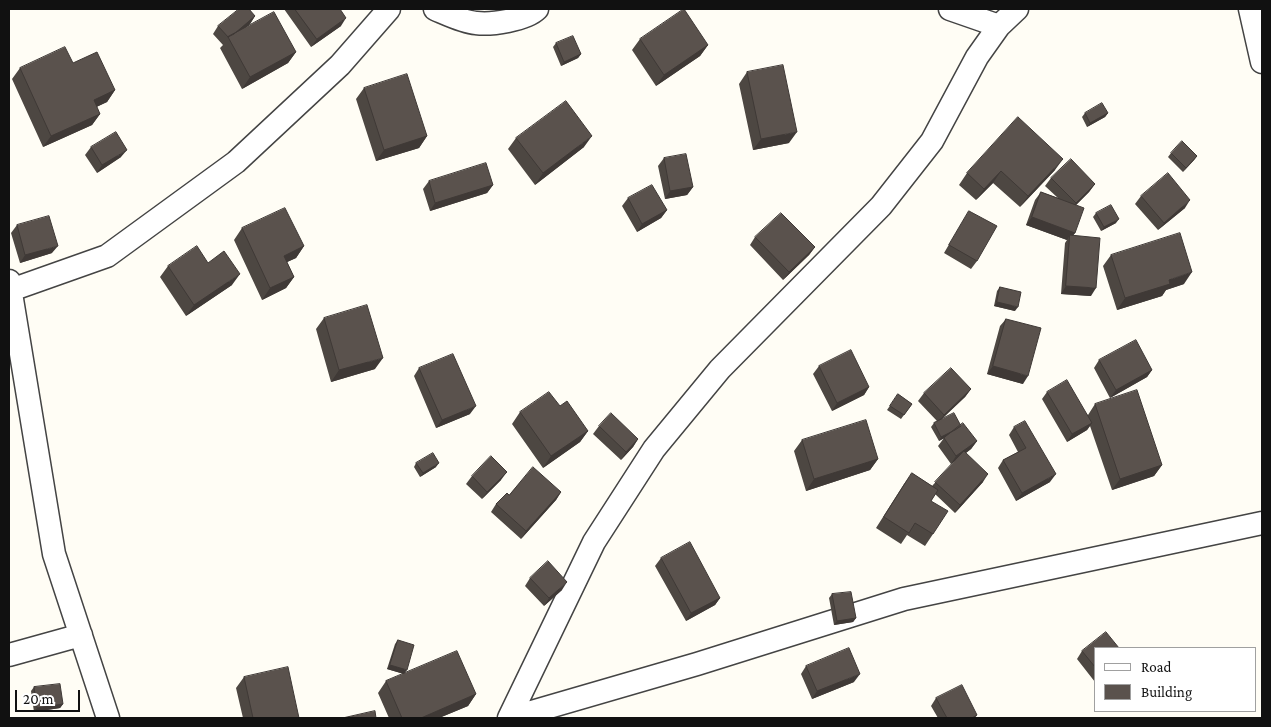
<!DOCTYPE html>
<html>
<head>
<meta charset="utf-8">
<style>
  body { margin:0 }
  #map { position:relative; width:1271px; height:727px; overflow:hidden; background:#fffdf5; font-family:"Crimson Pro",serif }
  canvas { display:block }
  .frame { position:absolute; inset:0; border:10px solid #111; pointer-events:none }
  .legend { position:absolute; left:1094px; top:647px; width:162px; height:65px; box-sizing:border-box; background:#fff; border:1px solid #a0a0a0; margin:0; padding:6px 9px; list-style:none; font-size:15px; color:#111 }
  .legend li { display:flex; align-items:center; gap:10px; height:25px }
  .legend b { width:25px; border:1px solid #a0a0a0 }
  .scale { position:absolute; left:15px; top:690px; width:65px; height:22px; box-sizing:border-box; border:2px solid #111; border-top:0; padding-left:6px; font-size:15px; line-height:18px; white-space:nowrap; color:#111; -webkit-text-stroke:4px #fff; paint-order:stroke }
</style>
</head>
<body>
<div id="map">
<canvas width="1271" height="727"></canvas>
<div class="frame"></div>
<ul class="legend">
<li><b style="height:6px;background:#fff"></b>Road</li>
<li><b style="height:14px;background:#5a524d"></b>Building</li>
</ul>
<div class="scale">20 m</div>
</div>
<script>
const ctx = document.querySelector('canvas').getContext('2d');
ctx.lineJoin = 'round';
function stroke(path, color, width, dash) { ctx.strokeStyle = color; ctx.lineWidth = width; ctx.lineCap = dash ? 'butt' : 'round'; ctx.setLineDash(dash || []); ctx.stroke(path); }
function fill(path, color) { ctx.fillStyle = color; ctx.fill(path, 'evenodd'); }
const street = new Path2D(`
  M 435,9 C 447,14 463,22 476,23 C 491,25 526,20 537,9
  M 950,9 L 999,26
  M 1250,9 L 1262,62
  M 9,281 L 54,554 L 108,718
  M 11,290 L 107,256 L 236,162 L 340,65 L 389,9
  M 9,655 L 81,635
  M 509,718 L 594,542 L 654,449 L 720,369 L 881,206 L 932,141 L 977,57 L 999,26 L 1017,9
  M 511,718 L 697,664 L 904,599 L 1262,523`);
const wall = new Path2D(`
  M 284,9 L 340,9 L 341,26 L 311,47 Z
  M 255,16 L 250,24 L 246,28 L 296,52 L 288,63 L 242,89 L 220,48 L 223,45 L 213,34 L 218,26 Z
  M 640,39 L 708,45 L 700,56 L 656,86 L 632,50 Z
  M 556,43 L 581,54 L 578,58 L 561,66 L 553,47 Z
  M 73,63 L 115,90 L 107,102 L 96,107 L 100,114 L 92,125 L 43,147 L 12,79 L 20,68 Z
  M 747,72 L 789,143 L 753,150 L 739,84 Z
  M 364,88 L 427,136 L 419,148 L 376,161 L 356,99 Z
  M 1085,113 L 1108,113 L 1105,117 L 1087,127 L 1082,117 Z
  M 1018,117 L 1055,170 L 1020,207 L 993,183 L 976,200 L 959,185 L 967,173 Z
  M 516,138 L 584,147 L 535,185 L 508,149 Z
  M 91,147 L 121,157 L 97,173 L 85,155 Z
  M 1171,153 L 1197,156 L 1194,160 L 1183,172 L 1168,157 Z
  M 664,158 L 693,187 L 687,195 L 665,199 L 658,166 Z
  M 1051,178 L 1095,184 L 1089,192 L 1076,205 L 1075,233 L 1073,235 L 1091,296 L 1061,294 L 1065,243 L 1067,240 L 1026,225 L 1035,200 L 1041,192 L 1058,198 L 1045,186 Z
  M 429,181 L 493,185 L 487,193 L 430,211 L 423,189 Z
  M 1141,196 L 1185,208 L 1158,230 L 1135,204 Z
  M 628,198 L 667,210 L 661,218 L 637,232 L 622,206 Z
  M 969,211 L 977,261 L 971,269 L 944,253 L 964,219 Z
  M 1096,213 L 1116,223 L 1101,231 L 1093,217 Z
  M 17,225 L 52,253 L 20,263 L 11,233 Z
  M 242,228 L 304,246 L 296,258 L 287,262 L 294,277 L 286,288 L 262,300 L 234,240 Z
  M 755,237 L 815,247 L 809,255 L 783,280 L 750,245 Z
  M 1111,255 L 1184,284 L 1166,290 L 1162,296 L 1117,310 L 1103,266 Z
  M 208,263 L 232,285 L 186,316 L 160,277 L 168,266 Z
  M 1000,287 L 1015,311 L 994,306 L 997,291 Z
  M 324,318 L 375,369 L 331,382 L 316,329 Z
  M 1006,319 L 1023,384 L 987,374 L 1000,326 Z
  M 1099,360 L 1152,370 L 1147,377 L 1110,398 L 1094,368 Z
  M 819,366 L 869,387 L 864,395 L 832,411 L 813,374 Z
  M 419,368 L 470,414 L 436,428 L 414,376 Z
  M 971,389 L 965,397 L 942,419 L 961,426 L 977,441 L 971,449 L 966,453 L 983,482 L 955,513 L 935,494 L 931,501 L 933,534 L 925,546 L 907,535 L 901,544 L 876,528 L 904,484 L 912,473 L 932,486 L 955,461 L 951,464 L 938,446 L 944,438 L 939,441 L 931,427 L 934,423 L 937,421 L 918,401 L 924,393 Z
  M 1047,392 L 1088,415 L 1095,404 L 1162,465 L 1154,476 L 1112,490 L 1090,426 L 1087,430 L 1067,442 L 1042,399 Z
  M 898,394 L 912,404 L 901,419 L 887,410 Z
  M 560,406 L 588,431 L 580,442 L 543,468 L 512,424 L 520,412 Z
  M 599,426 L 638,439 L 633,447 L 621,460 L 593,434 Z
  M 1014,427 L 1050,482 L 1016,501 L 998,468 L 1003,460 L 1018,452 L 1009,435 Z
  M 802,440 L 878,459 L 870,470 L 806,491 L 794,451 Z
  M 416,463 L 436,467 L 420,477 L 414,467 Z
  M 472,476 L 501,480 L 482,499 L 466,484 Z
  M 561,492 L 556,500 L 521,539 L 491,512 L 496,504 L 509,495 Z
  M 661,558 L 720,598 L 715,605 L 686,621 L 655,566 Z
  M 530,578 L 562,590 L 544,606 L 525,586 Z
  M 832,594 L 856,618 L 853,622 L 834,625 L 829,598 Z
  M 398,640 L 405,673 L 476,694 L 468,706 L 439,718 L 389,718 L 378,693 L 386,681 L 404,674 L 387,669 L 395,644 Z
  M 1095,648 L 1095,682 L 1077,659 L 1082,651 Z
  M 806,666 L 854,682 L 812,699 L 801,674 Z
  M 244,677 L 299,718 L 243,718 L 236,688 Z
  M 34,687 L 63,704 L 60,708 L 34,712 L 31,691 Z
  M 936,698 L 977,715 L 975,718 L 938,718 L 931,706 Z`);
const shadedWall = new Path2D(`
  M 255,16 L 250,24 L 230,41 L 229,38 Z
  M 346,18 L 341,26 L 311,47 L 317,39 Z
  M 708,45 L 700,56 L 656,86 L 664,75 Z
  M 296,52 L 288,63 L 242,89 L 250,77 Z
  M 581,54 L 578,58 L 561,66 L 564,62 Z
  M 115,90 L 107,102 L 86,112 L 94,100 Z
  M 1108,113 L 1105,117 L 1087,127 L 1090,123 Z
  M 100,114 L 92,125 L 43,147 L 51,136 Z
  M 797,132 L 789,143 L 753,150 L 761,139 Z
  M 427,136 L 419,148 L 376,161 L 384,150 Z
  M 592,136 L 584,147 L 535,185 L 543,173 Z
  M 127,150 L 121,157 L 97,173 L 102,165 Z
  M 1197,156 L 1194,160 L 1183,172 L 1186,168 Z
  M 1063,159 L 1055,170 L 1020,207 L 1028,196 Z
  M 1001,171 L 993,183 L 976,200 L 984,189 Z
  M 1095,184 L 1089,192 L 1070,211 L 1076,203 Z
  M 493,185 L 487,193 L 430,211 L 435,203 Z
  M 693,187 L 687,195 L 665,199 L 670,191 Z
  M 1190,200 L 1185,208 L 1158,230 L 1164,223 Z
  M 667,210 L 661,218 L 637,232 L 642,224 Z
  M 1032,217 L 1075,233 L 1070,240 L 1070,235 L 1067,240 L 1026,225 Z
  M 1119,219 L 1116,223 L 1101,231 L 1104,227 Z
  M 58,246 L 52,253 L 20,263 L 25,255 Z
  M 304,246 L 296,258 L 276,267 L 284,256 Z
  M 815,247 L 809,255 L 783,280 L 789,272 Z
  M 1192,272 L 1184,284 L 1166,290 L 1162,296 L 1117,310 L 1125,298 L 1169,280 Z
  M 240,274 L 232,285 L 186,316 L 194,305 Z
  M 294,277 L 286,288 L 262,300 L 270,288 Z
  M 1066,286 L 1096,288 L 1091,296 L 1061,294 Z
  M 997,302 L 1018,307 L 1015,311 L 994,306 Z
  M 383,358 L 375,369 L 331,382 L 339,370 Z
  M 993,366 L 1028,376 L 1023,384 L 987,374 Z
  M 1152,370 L 1147,377 L 1110,398 L 1116,390 Z
  M 869,387 L 864,395 L 832,411 L 837,403 Z
  M 971,389 L 965,397 L 938,422 L 944,415 Z
  M 476,406 L 470,414 L 436,428 L 442,420 Z
  M 1092,423 L 1087,430 L 1067,442 L 1072,434 Z
  M 961,427 L 958,431 L 939,441 L 941,437 Z
  M 588,431 L 580,442 L 543,468 L 551,456 Z
  M 638,439 L 633,447 L 621,460 L 626,452 Z
  M 977,441 L 971,449 L 951,464 L 956,456 Z
  M 878,459 L 870,470 L 806,491 L 814,479 Z
  M 439,463 L 436,467 L 420,477 L 423,473 Z
  M 1162,465 L 1154,476 L 1112,490 L 1120,479 Z
  M 507,472 L 501,480 L 482,499 L 487,492 Z
  M 988,474 L 983,482 L 955,513 L 960,505 Z
  M 1056,474 L 1050,482 L 1016,501 L 1022,493 Z
  M 561,492 L 556,500 L 521,539 L 526,531 Z
  M 567,582 L 562,590 L 544,606 L 549,598 Z
  M 720,598 L 715,605 L 686,621 L 691,613 Z
  M 856,618 L 853,622 L 834,625 L 837,621 Z
  M 390,665 L 407,670 L 404,674 L 387,669 Z
  M 860,674 L 854,682 L 812,699 L 817,691 Z
  M 476,694 L 468,706 L 439,718 L 421,718 Z
  M 63,704 L 60,708 L 34,712 L 37,708 Z`);
const building = new Path2D(`
  M 239,9 L 249,9 L 255,16 L 234,34 L 228,37 L 229,38 L 218,26 Z
  M 295,9 L 340,9 L 346,18 L 317,39 Z
  M 684,9 L 708,45 L 664,75 L 640,39 Z
  M 274,12 L 296,52 L 250,77 L 228,37 Z
  M 573,36 L 581,54 L 564,62 L 556,43 Z
  M 65,47 L 73,63 L 97,52 L 115,90 L 94,100 L 100,114 L 51,136 L 20,68 Z
  M 783,65 L 797,132 L 761,139 L 747,72 Z
  M 407,74 L 427,136 L 384,150 L 364,88 Z
  M 566,101 L 592,136 L 543,173 L 516,138 Z
  M 1102,103 L 1108,113 L 1090,123 L 1085,113 Z
  M 1018,117 L 1063,159 L 1028,196 L 1001,171 L 984,189 L 967,173 Z
  M 116,132 L 127,150 L 102,165 L 91,147 Z
  M 1182,141 L 1197,156 L 1186,168 L 1171,153 Z
  M 686,154 L 693,187 L 670,191 L 664,158 Z
  M 1071,159 L 1095,184 L 1076,203 L 1051,178 Z
  M 486,163 L 493,185 L 435,203 L 429,181 Z
  M 1168,173 L 1190,200 L 1164,223 L 1141,196 Z
  M 652,185 L 667,210 L 642,224 L 628,198 Z
  M 1041,192 L 1084,208 L 1075,233 L 1032,217 Z
  M 1111,205 L 1119,219 L 1104,227 L 1096,213 Z
  M 285,208 L 304,246 L 284,256 L 294,277 L 270,288 L 242,228 Z
  M 969,211 L 997,226 L 977,261 L 949,245 Z
  M 781,213 L 815,247 L 789,272 L 755,237 Z
  M 49,216 L 58,246 L 25,255 L 17,225 Z
  M 1180,233 L 1192,272 L 1169,280 L 1170,284 L 1125,298 L 1111,255 Z
  M 1070,235 L 1100,238 L 1096,288 L 1066,286 Z
  M 197,246 L 208,263 L 224,251 L 240,274 L 194,305 L 168,266 Z
  M 1000,287 L 1021,292 L 1018,307 L 997,302 Z
  M 367,305 L 383,358 L 339,370 L 324,318 Z
  M 1006,319 L 1041,328 L 1028,376 L 993,366 Z
  M 1136,340 L 1152,370 L 1116,390 L 1099,360 Z
  M 851,350 L 869,387 L 837,403 L 819,366 Z
  M 453,354 L 476,406 L 442,420 L 419,368 Z
  M 951,368 L 971,389 L 944,415 L 924,393 Z
  M 1067,380 L 1092,423 L 1072,434 L 1047,392 Z
  M 1137,390 L 1162,465 L 1120,479 L 1095,404 Z
  M 549,392 L 560,406 L 567,401 L 588,431 L 551,456 L 520,412 Z
  M 898,394 L 912,404 L 904,415 L 890,406 Z
  M 611,413 L 638,439 L 626,452 L 599,426 Z
  M 954,413 L 961,426 L 955,430 L 941,437 L 934,423 Z
  M 866,420 L 878,459 L 814,479 L 802,440 Z
  M 1025,421 L 1056,474 L 1022,493 L 1003,460 L 1026,448 L 1014,427 Z
  M 963,423 L 977,441 L 956,456 L 944,438 Z
  M 964,451 L 988,474 L 960,505 L 935,482 Z
  M 433,453 L 439,463 L 423,473 L 416,463 Z
  M 491,456 L 507,472 L 487,492 L 472,476 Z
  M 533,467 L 561,492 L 526,531 L 496,504 L 507,493 L 509,495 Z
  M 912,473 L 938,490 L 931,501 L 948,511 L 933,534 L 915,523 L 909,533 L 884,517 Z
  M 690,542 L 720,598 L 691,613 L 661,558 Z
  M 548,561 L 567,582 L 549,598 L 530,578 Z
  M 851,592 L 856,618 L 837,621 L 832,594 Z
  M 1106,632 L 1119,648 L 1095,648 L 1095,667 L 1082,651 Z
  M 398,640 L 414,645 L 407,670 L 390,665 Z
  M 849,648 L 860,674 L 817,691 L 806,666 Z
  M 457,651 L 476,694 L 421,718 L 402,718 L 386,681 Z
  M 288,667 L 299,718 L 253,718 L 244,677 Z
  M 60,684 L 63,704 L 37,708 L 34,687 Z
  M 962,685 L 977,715 L 972,718 L 947,718 L 936,698 Z
  M 375,711 L 376,718 L 343,718 Z`);
stroke(street, '#444', 25);
stroke(street, '#fff', 22);
fill(wall, '#4d4742');
fill(shadedWall, '#3f3936');
fill(building, '#5a524d');
stroke(building, '#3f3936', 1);
</script>
</body>
</html>
